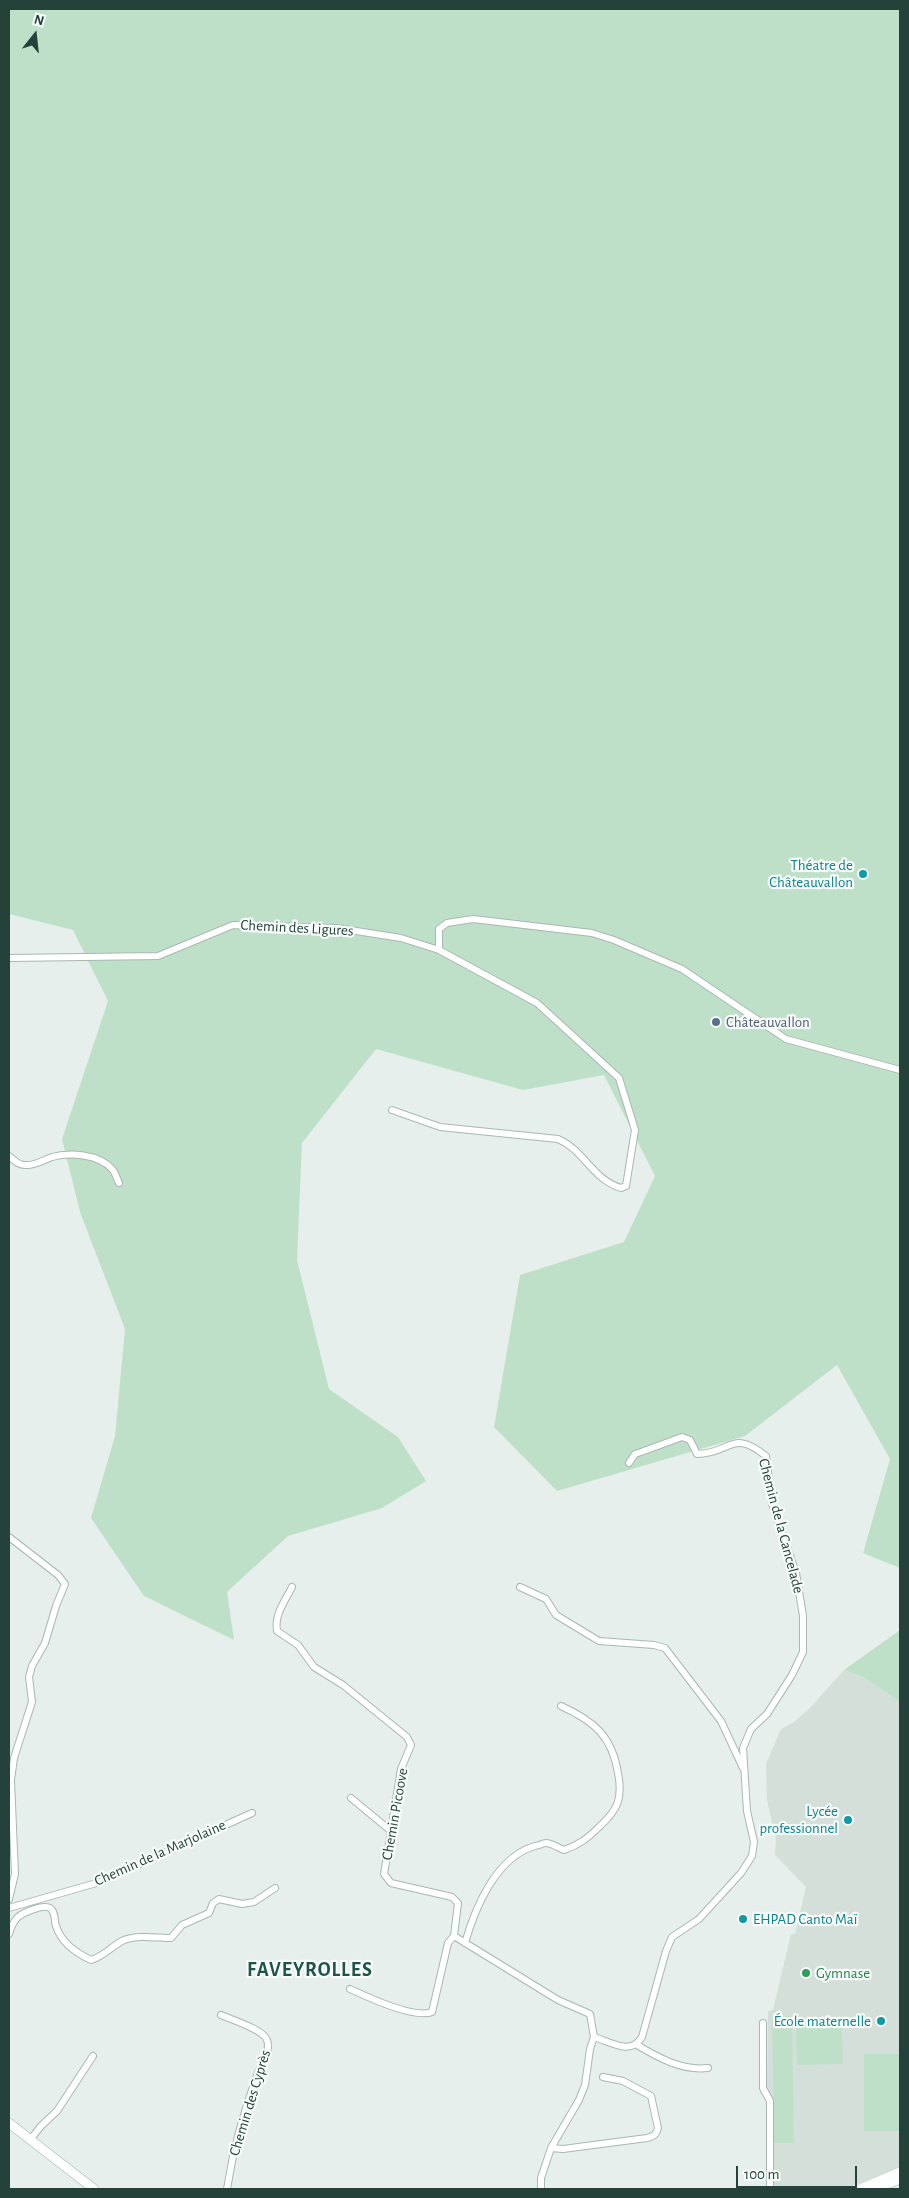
<!DOCTYPE html>
<html>
<head>
<meta charset="utf-8">
<style>
  body { margin:0 }
  #map { position:relative; width:909px; height:2198px; overflow:hidden; background:#e6efeb; font-family:"Alegreya Sans",sans-serif }
  canvas { display:block }
  .frame { position:absolute; inset:0; border:10px solid #24423a; pointer-events:none }
  .north { position:absolute; left:10px; top:10px; width:50px; height:50px; -webkit-text-stroke:4px #f7fbf9; paint-order:stroke; rotate:16deg; font-size:14px; font-weight:700; line-height:20px; text-align:center; color:#24423a }
  .north::after { content:''; display:block; margin:auto; width:18px; height:22px; background:#24423a; clip-path:polygon(50% 0,100% 100%,50% 72%,0 100%) }
  .scale { position:absolute; left:736px; top:2166px; width:121px; height:22px; box-sizing:border-box; border:2px solid #24423a; border-top:0; padding-left:6px; font-size:15px; line-height:18px; white-space:nowrap; color:#24423a; -webkit-text-stroke:4px #f7fbf9; paint-order:stroke }
</style>
</head>
<body>
<div id="map">
<canvas width="909" height="2198"></canvas>
<div class="frame"></div>
<div class="north">N</div>
<div class="scale">100 m</div>
</div>
<script>
const ctx = document.querySelector('canvas').getContext('2d');
ctx.lineJoin = 'round';
function fill(path, color) { ctx.fillStyle = color; ctx.fill(path, 'evenodd'); }
function stroke(path, color, width, dash) { ctx.strokeStyle = color; ctx.lineWidth = width; ctx.lineCap = dash ? 'butt' : 'round'; ctx.setLineDash(dash || []); ctx.stroke(path); }
function label(font, color, halo, rows, align = 'center') {
  ctx.font = font + ' "Alegreya Sans",sans-serif'; ctx.lineWidth = 4.5; ctx.setLineDash([]); ctx.textBaseline = 'middle'; ctx.strokeStyle = halo; ctx.fillStyle = color; for (const [text, x, y, turn = 0] of rows) {
    ctx.save(); ctx.translate(x, y); ctx.rotate((+turn || 0) * Math.PI / 180); ctx.textAlign = isNaN(turn) ? turn : align; if (halo) ctx.strokeText(text, 0, 0); ctx.fillText(text, 0, 0); ctx.restore();
  }
}
const built = new Path2D(`
  M 844,1670 L 865,1678 L 900,1702 L 900,2167 L 845,2189 L 774,2189 L 773,2100 L 767,2087 L 768,2011 L 773,2010 L 791,1934 L 795,1934 L 806,1887 L 775,1855 L 776,1839 L 767,1800 L 766,1764 L 781,1729 L 794,1722 L 810,1708 Z`);
const green = new Path2D(`
  M 9,9 L 900,9 L 900,1568 L 863,1553 L 890,1459 L 837,1365 L 745,1436 L 557,1491 L 494,1427 L 520,1275 L 624,1242 L 655,1176 L 604,1075 L 523,1090 L 376,1049 L 302,1143 L 297,1260 L 329,1389 L 398,1437 L 426,1481 L 382,1508 L 288,1536 L 227,1592 L 234,1640 L 144,1596 L 91,1518 L 115,1436 L 125,1329 L 80,1212 L 62,1139 L 108,1001 L 73,930 L 9,914 Z
  M 900,1630 L 900,1702 L 865,1678 L 844,1670 Z
  M 772,2016 L 792,2016 L 794,2143 L 774,2143 Z
  M 842,2027 L 843,2064 L 797,2065 L 796,2028 Z
  M 864,2054 L 900,2054 L 900,2131 L 864,2131 Z`);
const minor = new Path2D(`
  M 439,950 L 439,929 L 447,923 L 473,919 L 592,933 L 614,940 L 682,969 L 786,1039 L 900,1070
  M 9,958 L 158,956 L 233,925 L 337,928 L 401,938 L 439,950 L 537,1003 L 619,1078 L 635,1130 L 626,1186 L 621,1188 C 593,1180 584,1150 558,1139 L 440,1127 L 392,1110
  M 9,1156 C 14,1160 18,1165 25,1165 C 35,1166 43,1160 52,1157 C 69,1152 99,1154 112,1169 C 115,1172 117,1179 119,1183
  M 9,1537 L 58,1575 L 65,1584 L 56,1606 L 45,1643 L 32,1666 L 29,1677 L 32,1702 L 14,1758 L 11,1780 L 15,1874 L 9,1899
  M 292,1587 C 285,1601 274,1615 277,1631 L 298,1645 L 314,1667 L 343,1685 L 407,1737 L 411,1745 L 401,1769 L 384,1874 L 391,1883 L 452,1897 L 458,1903 L 454,1936
  M 520,1587 L 546,1599 L 556,1615 L 599,1641 L 654,1645 L 665,1648 L 721,1721 L 743,1768
  M 351,1798 L 391,1831
  M 9,1908 L 100,1882 L 252,1813
  M 9,1934 C 11,1927 13,1922 18,1917 C 24,1912 44,1904 50,1908 C 56,1912 54,1921 56,1926 C 61,1942 76,1953 91,1960 C 104,1956 111,1947 122,1941 C 135,1934 157,1938 171,1938 L 182,1925 L 209,1913 L 213,1903 L 219,1899 L 242,1904 L 254,1902 L 275,1888
  M 454,1936 L 558,2000 L 590,2014 L 594,2037 L 590,2049 L 585,2085 L 579,2100 L 551,2148 L 541,2178 L 541,2189
  M 465,1943 C 475,1908 496,1857 535,1846 C 538,1846 543,1843 546,1843 C 551,1843 559,1848 564,1850 C 579,1845 588,1838 599,1827 C 618,1810 623,1798 618,1773 C 612,1736 594,1721 561,1706
  M 350,1989 C 367,1997 415,2019 432,2012 L 448,1943 L 454,1936
  M 221,2015 C 232,2020 263,2029 267,2040 C 271,2050 262,2065 258,2073 C 244,2110 233,2150 227,2189
  M 763,2023 L 763,2088 L 770,2101 L 770,2189
  M 594,2037 C 611,2042 631,2056 642,2037 L 666,1951 L 672,1937 L 699,1919 L 741,1873 L 752,1856 L 754,1842 L 747,1811 L 743,1748 L 751,1729 L 767,1714 L 792,1675 L 803,1652 L 803,1616 L 796,1573 L 772,1504 L 766,1456 C 731,1428 731,1454 697,1454 L 690,1440 L 682,1437 L 641,1452 L 635,1454 L 629,1463
  M 637,2045 C 659,2058 682,2071 708,2068
  M 30,2140 L 41,2126 L 57,2111 L 93,2056
  M 551,2148 L 563,2149 L 647,2138 C 654,2136 656,2135 658,2128 L 651,2096 L 623,2081 L 603,2077`);
const secondary = new Path2D(`
  M 9,2123 L 94,2189
  M 877,2188 L 900,2179
  M 860,2189 L 900,2172`);
const markers = [
  [863,874,5,"#0f9aa8"],
  [716,1022,5,"#5c6f8a"],
  [848,1820,5,"#0f9aa8"],
  [743,1919,5,"#0f9aa8"],
  [806,1973,5,"#2e9e5b"],
  [881,2021,5,"#0f9aa8"]
];
const cultureNames = [
  ["Théatre de",853,865],
  ["Châteauvallon",853,882],
  ["Lycée",838,1811],
  ["professionnel",838,1828],
  ["EHPAD Canto Maï",753,1919,"left"],
  ["École maternelle",871,2021]
];
const streetNames = [
  ["Chemin des Ligures",297,928,3],
  ["Chemin de la Cancelade",781,1526,75],
  ["Chemin Picoove",395,1814,-80],
  ["Chemin de la Marjolaine",160,1853,-24],
  ["Chemin des Cyprès",250,2103,-73]
];
const serviceNames = [
  ["Châteauvallon",726,1022]
];
const leisureNames = [
  ["Gymnase",816,1973]
];
const districtNames = [
  ["FAVEYROLLES",310,1970]
];
fill(built, '#d4dfda');
fill(green, '#bfe0c8');
stroke(minor, '#a8b8b2', 8);
stroke(secondary, '#a4bbb3', 10);
stroke(minor, '#fff', 6);
stroke(secondary, '#fff', 9);
for (const [x, y, r, color] of markers) { const dot = new Path2D(); dot.arc(x, y, r, 0, 2 * Math.PI); ctx.fillStyle = color; ctx.fill(dot); stroke(dot, '#f7fbf9', 2); }
label('15px', '#0d838f', '#f7fbf9', cultureNames, 'right');
label('15px', '#24423a', '#f7fbf9', streetNames);
label('15px', '#4e5e75', '#f7fbf9', serviceNames, 'left');
label('15px', '#27864d', '#f7fbf9', leisureNames, 'left');
ctx.letterSpacing = '1px';
label('bold 20px', '#1f5548', '#f7fbf9', districtNames);
ctx.letterSpacing = '0px';
</script>
</body>
</html>
